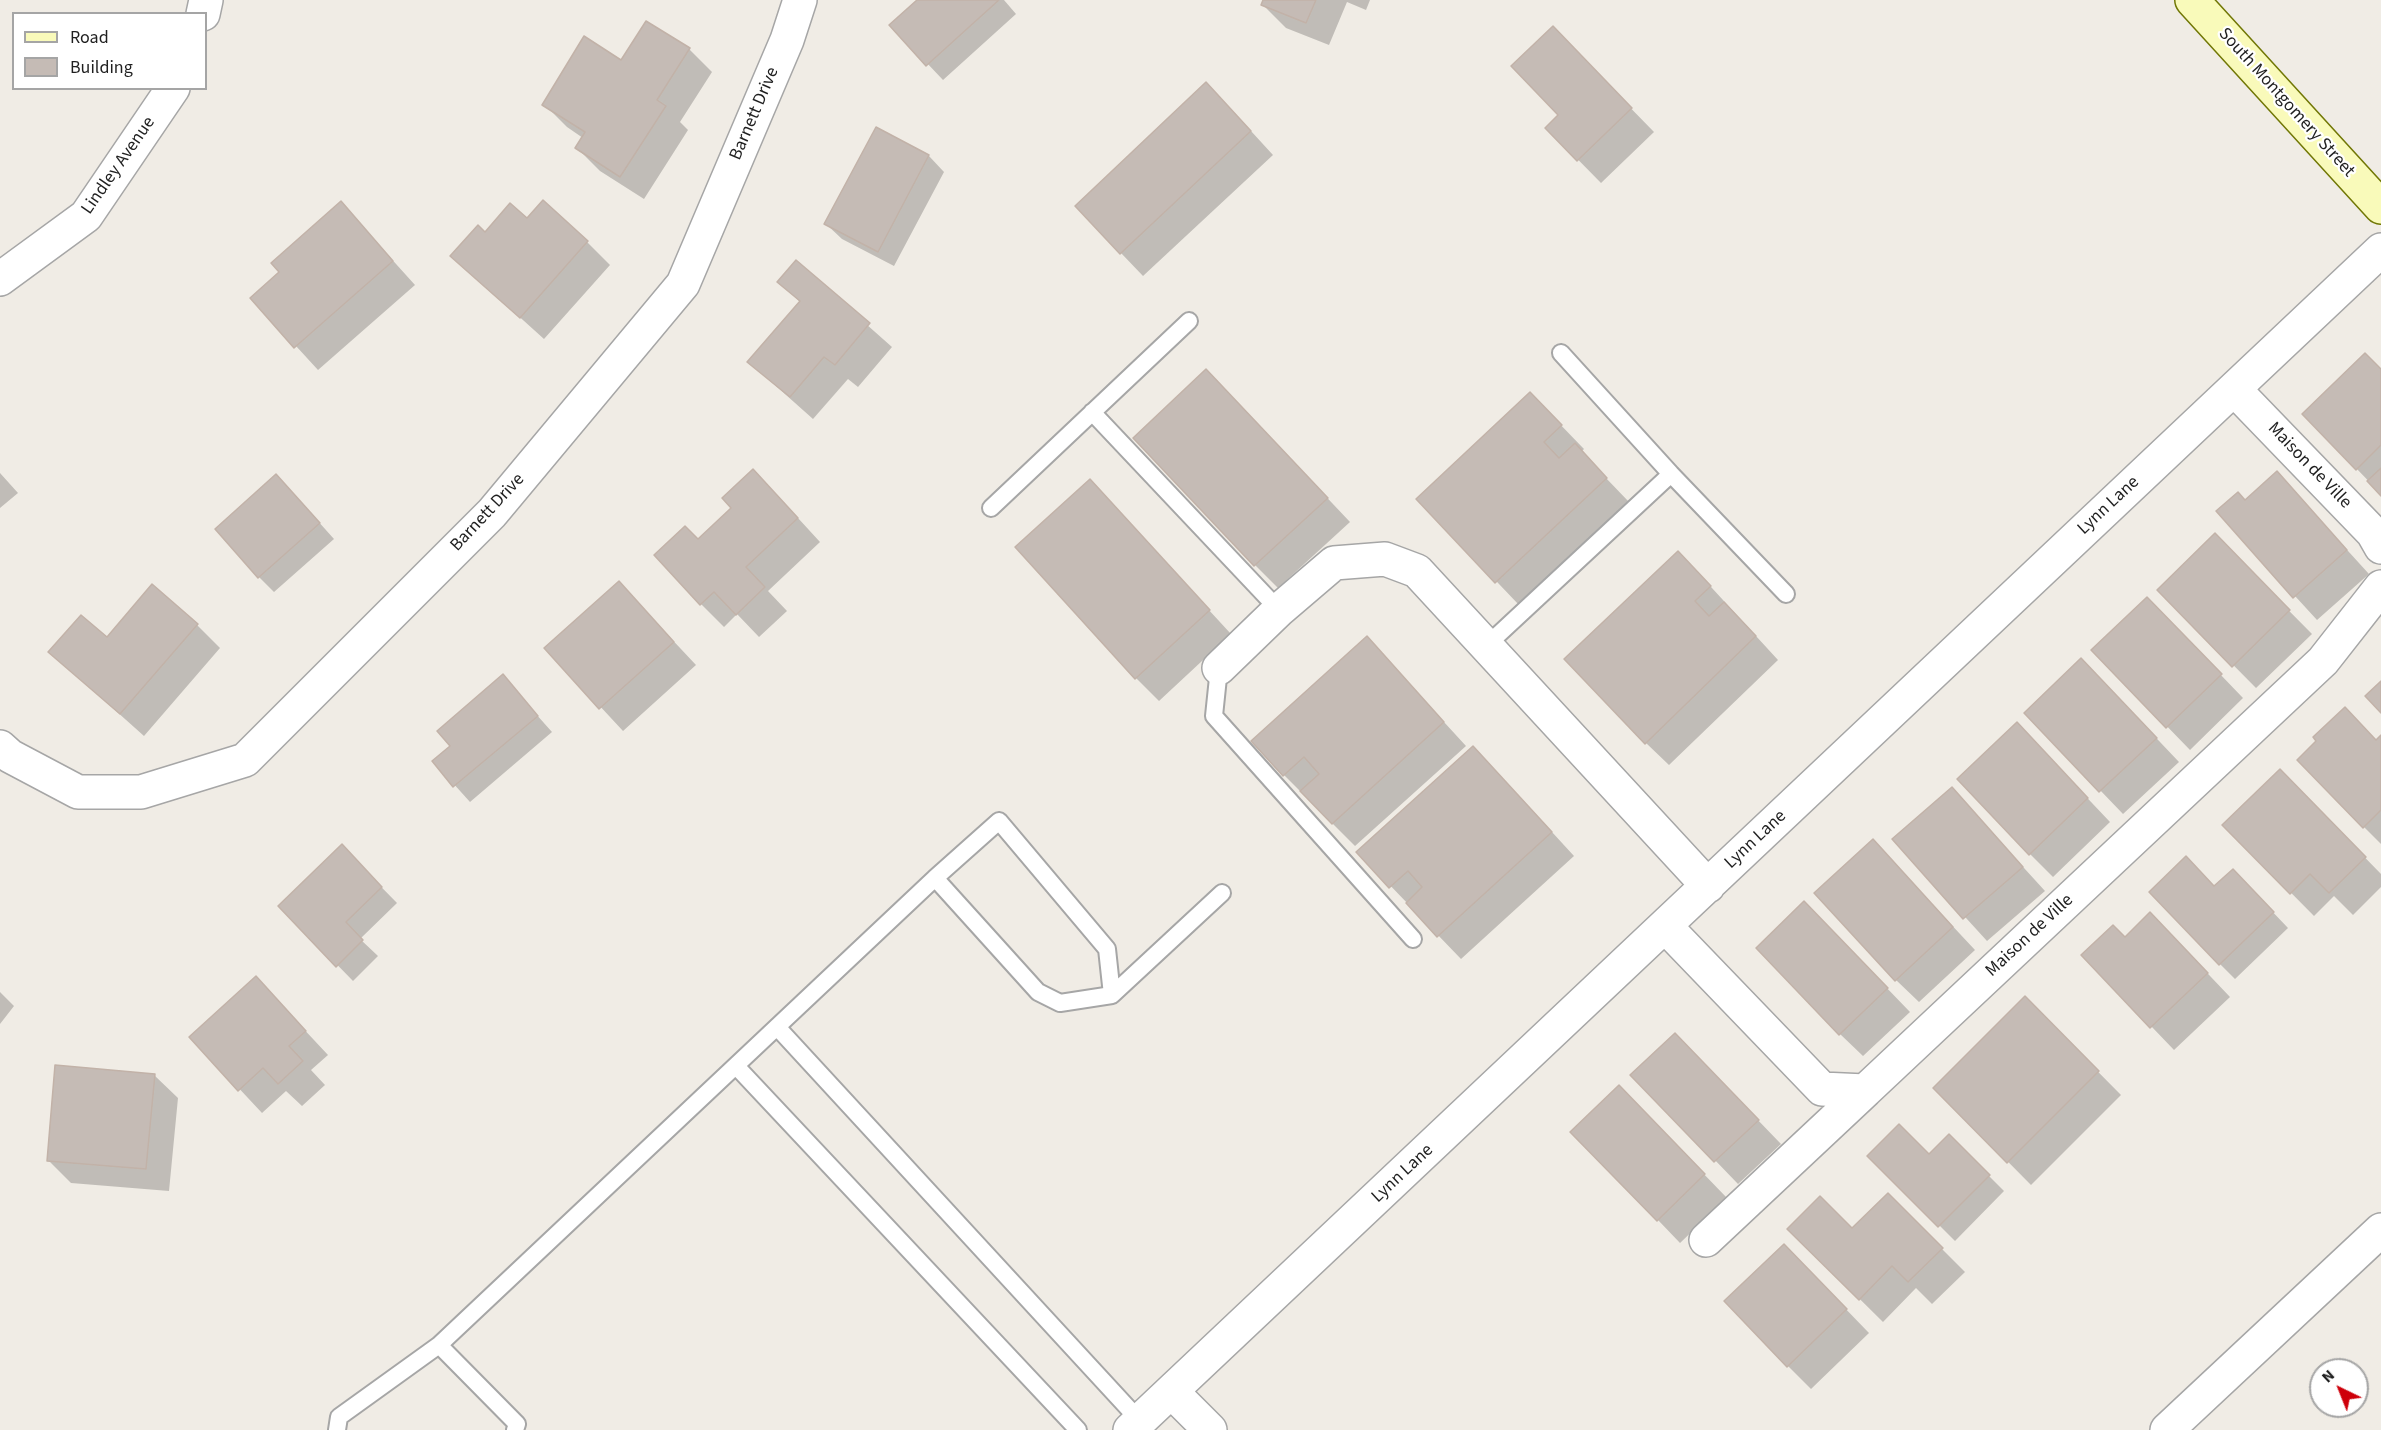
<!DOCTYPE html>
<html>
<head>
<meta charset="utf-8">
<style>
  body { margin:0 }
  #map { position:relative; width:2381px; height:1430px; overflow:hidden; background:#f0ece5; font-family:"Source Sans 3",sans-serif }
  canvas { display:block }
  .legend { position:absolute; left:12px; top:12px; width:195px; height:78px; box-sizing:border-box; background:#fff; border:2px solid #a5a5a5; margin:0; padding:8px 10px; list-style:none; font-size:18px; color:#1f1f1f }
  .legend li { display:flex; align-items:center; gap:12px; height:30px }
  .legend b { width:30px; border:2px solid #a5a5a5 }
  .north { position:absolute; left:2309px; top:1358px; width:60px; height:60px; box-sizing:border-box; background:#fff; border:2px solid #a5a5a5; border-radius:50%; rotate:317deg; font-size:16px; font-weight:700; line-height:24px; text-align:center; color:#1f1f1f }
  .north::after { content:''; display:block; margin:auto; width:21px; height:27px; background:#ce000a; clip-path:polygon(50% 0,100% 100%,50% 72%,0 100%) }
</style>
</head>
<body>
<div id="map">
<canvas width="2381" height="1430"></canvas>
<ul class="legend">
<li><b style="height:8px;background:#f9faba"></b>Road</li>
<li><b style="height:16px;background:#c5bbb5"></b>Building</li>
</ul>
<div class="north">N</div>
</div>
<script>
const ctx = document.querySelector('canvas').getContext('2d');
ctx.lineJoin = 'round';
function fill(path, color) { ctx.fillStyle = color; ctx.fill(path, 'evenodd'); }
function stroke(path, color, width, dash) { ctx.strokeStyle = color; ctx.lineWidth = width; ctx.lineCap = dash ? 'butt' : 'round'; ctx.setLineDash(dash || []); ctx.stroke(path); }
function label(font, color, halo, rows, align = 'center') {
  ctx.font = font + ' "Source Sans 3",sans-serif'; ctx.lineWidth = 4.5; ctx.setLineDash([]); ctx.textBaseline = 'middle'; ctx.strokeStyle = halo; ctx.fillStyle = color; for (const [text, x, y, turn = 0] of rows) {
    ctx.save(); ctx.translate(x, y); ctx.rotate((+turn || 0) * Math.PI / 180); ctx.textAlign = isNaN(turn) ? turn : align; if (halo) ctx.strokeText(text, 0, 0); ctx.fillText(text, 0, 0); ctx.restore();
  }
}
const shadow = new Path2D(`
  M 919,0 L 1004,0 L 1016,14 L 943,80 L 891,25 Z
  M 1265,0 L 1370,0 L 1366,10 L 1347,2 L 1329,45 L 1286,28 L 1263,5 Z
  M 689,49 L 712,72 L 680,122 L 688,130 L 644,199 L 600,171 L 577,148 L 583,138 L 567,127 L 544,104 L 622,62 Z
  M 1575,51 L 1654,132 L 1601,183 L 1547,128 L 1560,115 Z
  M 1229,107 L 1273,155 L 1143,276 L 1121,253 Z
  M 876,129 L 929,156 L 944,172 L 894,266 L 842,239 L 826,224 Z
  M 341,203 L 415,285 L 318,370 L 252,298 L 281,272 Z
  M 527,220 L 587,242 L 610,265 L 544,339 L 452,256 L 486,234 Z
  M 796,262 L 892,347 L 858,387 L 848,379 L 813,419 L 749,362 L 800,302 L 779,281 Z
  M 2381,370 L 2381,494 L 2304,414 Z
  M 1229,394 L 1350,522 L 1278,588 L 1255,565 Z
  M 1553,417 L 1584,449 L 1581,452 L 1629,502 L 1519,605 L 1418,499 Z
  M 0,473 L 18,493 L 0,508 Z
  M 2277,473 L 2369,574 L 2317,620 L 2218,512 L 2245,501 Z
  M 1090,481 L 1231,634 L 1159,701 L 1136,678 Z
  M 291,491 L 334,539 L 274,592 L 259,577 Z
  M 776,494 L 820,542 L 768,591 L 787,611 L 759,637 L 737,614 L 724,627 L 701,604 L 698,540 Z
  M 2214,535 L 2312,634 L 2256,688 L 2159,590 Z
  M 1701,576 L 1778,660 L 1669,765 L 1646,743 Z
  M 619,583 L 696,665 L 623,731 L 546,648 Z
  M 2170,622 L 2243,698 L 2190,750 L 2093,650 Z
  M 197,625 L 220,648 L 144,736 L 50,652 L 107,639 Z
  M 1367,638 L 1466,746 L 1355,846 L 1284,775 Z
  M 503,677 L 552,732 L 470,802 L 434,762 L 452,746 Z
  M 2104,683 L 2179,762 L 2123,814 L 2026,713 Z
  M 2381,737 L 2381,844 L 2364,827 L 2377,741 Z
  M 2039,747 L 2110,822 L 2053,877 L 2030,854 Z
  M 1496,771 L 1574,856 L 1461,959 L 1358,852 Z
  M 1952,789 L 2045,891 L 1987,941 L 1894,839 Z
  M 2303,794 L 2381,874 L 2381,887 L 2353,915 L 2334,896 L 2314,916 L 2224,825 Z
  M 1873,841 L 1975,950 L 1919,1002 L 1896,980 Z
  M 342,847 L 397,903 L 360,939 L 378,956 L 353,981 L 280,906 Z
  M 2248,886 L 2288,928 L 2235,979 L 2220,964 L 2215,888 Z
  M 1827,926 L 1910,1012 L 1863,1056 L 1840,1034 Z
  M 2173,937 L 2230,997 L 2174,1050 L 2083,955 L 2125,939 Z
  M 256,978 L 328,1055 L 311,1070 L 325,1085 L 302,1106 L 286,1091 L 262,1113 L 191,1037 Z
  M 0,992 L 14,1006 L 0,1024 Z
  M 2025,998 L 2121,1095 L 2031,1185 L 1935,1088 Z
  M 1698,1058 L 1781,1144 L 1738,1184 L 1633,1075 Z
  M 154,1075 L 178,1098 L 169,1191 L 71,1183 L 48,1160 Z
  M 1642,1110 L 1727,1198 L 1680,1243 L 1658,1220 Z
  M 1949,1136 L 2004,1191 L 1955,1241 L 1870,1156 L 1929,1156 Z
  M 1888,1195 L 1965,1272 L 1932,1304 L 1916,1288 L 1883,1322 L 1789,1229 L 1852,1230 Z
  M 1807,1269 L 1869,1333 L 1811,1389 L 1788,1366 Z`);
const building = new Path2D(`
  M 917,0 L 999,0 L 926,66 L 889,25 Z
  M 1263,0 L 1316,0 L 1306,23 L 1261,5 Z
  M 646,21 L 690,48 L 657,100 L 666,106 L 620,177 L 575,148 L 585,132 L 542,105 L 584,36 L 621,60 Z
  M 1553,26 L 1632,108 L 1577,161 L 1545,128 L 1558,115 L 1511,66 Z
  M 1206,82 L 1251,131 L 1120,254 L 1075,206 Z
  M 876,127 L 929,155 L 878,252 L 824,224 Z
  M 543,200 L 588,241 L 520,318 L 450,256 L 478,225 L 485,232 L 510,203 L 527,218 Z
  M 341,201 L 393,261 L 294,348 L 250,298 L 279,272 L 271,263 Z
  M 796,260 L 870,323 L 835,365 L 824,357 L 790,397 L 747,362 L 800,301 L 777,282 Z
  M 2365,353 L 2381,369 L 2381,445 L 2356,470 L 2302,414 Z
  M 1206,369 L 1328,498 L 1254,566 L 1133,438 Z
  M 1530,392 L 1562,425 L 1544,442 L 1559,458 L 1575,443 L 1607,478 L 1495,583 L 1416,499 Z
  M 2381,468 L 2381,496 L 2367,481 Z
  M 753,469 L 798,518 L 746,567 L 765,587 L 736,615 L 714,592 L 700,605 L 654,555 L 685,526 L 698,539 L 731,508 L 722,498 Z
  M 2277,471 L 2347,550 L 2293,598 L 2216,511 L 2238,492 L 2245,500 Z
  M 276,474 L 320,523 L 258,578 L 215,529 Z
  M 1090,479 L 1210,610 L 1135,679 L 1015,547 Z
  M 2215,533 L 2290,610 L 2232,667 L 2157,590 Z
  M 1678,551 L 1711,586 L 1695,601 L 1709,616 L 1724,602 L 1756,636 L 1645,744 L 1564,659 Z
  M 619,581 L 674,642 L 599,709 L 544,648 Z
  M 152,584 L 198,624 L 120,714 L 48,652 L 81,615 L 107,637 Z
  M 2147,597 L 2222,674 L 2166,728 L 2091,650 Z
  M 1367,636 L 1444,722 L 1332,824 L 1300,791 L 1319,774 L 1304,757 L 1283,776 L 1251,741 Z
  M 2081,658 L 2157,738 L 2099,792 L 2024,713 Z
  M 503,674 L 538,716 L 453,787 L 432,761 L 450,746 L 437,731 Z
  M 2381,681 L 2381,713 L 2365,696 Z
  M 2345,707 L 2376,740 L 2381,735 L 2381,810 L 2363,828 L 2297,760 L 2316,741 L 2313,737 Z
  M 2017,722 L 2088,798 L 2029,855 L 1957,779 Z
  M 1473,746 L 1552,832 L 1437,937 L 1406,903 L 1422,887 L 1408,871 L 1389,888 L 1356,852 Z
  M 2280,769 L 2366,857 L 2329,893 L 2310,874 L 2290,894 L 2222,825 Z
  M 1952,787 L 2023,867 L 1963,919 L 1892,839 Z
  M 1873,839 L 1953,927 L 1895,981 L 1814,893 Z
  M 342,844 L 382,887 L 346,922 L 363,940 L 336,967 L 278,906 Z
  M 2186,856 L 2214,886 L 2233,869 L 2274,912 L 2219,965 L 2149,892 Z
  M 1804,901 L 1888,988 L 1839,1035 L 1756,948 Z
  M 2150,912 L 2208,973 L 2150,1028 L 2081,955 L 2113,925 L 2125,937 Z
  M 256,976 L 306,1031 L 289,1046 L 303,1061 L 278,1084 L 263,1068 L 238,1091 L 189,1037 Z
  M 2025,996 L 2099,1071 L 2007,1163 L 1933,1088 Z
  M 1675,1033 L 1759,1120 L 1714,1162 L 1630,1075 Z
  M 55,1065 L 155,1074 L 146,1169 L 47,1161 Z
  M 1619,1085 L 1705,1174 L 1657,1221 L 1570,1132 Z
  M 1899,1124 L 1929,1154 L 1949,1134 L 1990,1175 L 1938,1227 L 1867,1156 Z
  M 1888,1193 L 1943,1248 L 1908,1282 L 1892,1266 L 1859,1300 L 1787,1229 L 1820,1196 L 1852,1228 Z
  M 1784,1244 L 1847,1309 L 1787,1367 L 1724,1301 Z`);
const lane = new Path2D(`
  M 1561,353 L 1671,474 L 1786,594
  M 1092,412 L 1279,610
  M 991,508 L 1189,321
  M 1486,646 L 1671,474
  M 1219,668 L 1214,716 L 1413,939
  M 935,878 L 1038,992 L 1060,1003 L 1112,995 L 1222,893
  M 777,1027 L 1140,1421
  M 736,1066 L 1078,1430
  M 439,1345 L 517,1424 L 515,1430
  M 337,1430 L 339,1417 L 439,1345 L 935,878 L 999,821 L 1107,949 L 1112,995`);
const street = new Path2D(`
  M 203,14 L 206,0
  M 0,279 L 86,216 L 173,88
  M 2234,389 L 2373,533 L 2381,547
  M 1219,668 L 1279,610 L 1334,563 L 1385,559 L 1417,571 L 1708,886
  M 0,747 L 10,756 L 78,792 L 141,792 L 245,760 L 492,513 L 683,284 L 787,40 L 800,0
  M 1665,926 L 1822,1089 L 1865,1091 L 2323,661 L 2381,587
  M 1706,1240 L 1865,1091
  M 1172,1392 L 1210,1430
  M 1130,1430 L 2381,250
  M 2167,1430 L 2381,1230`);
const secondary = new Path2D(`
  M 2192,0 L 2381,207`);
const streetNames = [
  ["South Montgomery Street",2286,103,48],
  ["Barnett Drive",755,114,-67],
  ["Lindley Avenue",119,166,-55],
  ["Maison de Ville",2309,466,46],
  ["Lynn Lane",2109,506,-43],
  ["Barnett Drive",488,513,-47],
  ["Lynn Lane",1756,840,-43],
  ["Maison de Ville",2030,936,-43],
  ["Lynn Lane",1403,1174,-43]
];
fill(shadow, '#0003');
fill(building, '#c5bbb5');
stroke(building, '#c2b2a8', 1.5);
stroke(lane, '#a6a6a6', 20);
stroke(street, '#a6a6a6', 36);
stroke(secondary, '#717705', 36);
stroke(lane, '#fff', 16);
stroke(street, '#fff', 33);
stroke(secondary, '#f9faba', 33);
label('18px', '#1f1f1f', '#fff', streetNames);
</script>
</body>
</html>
